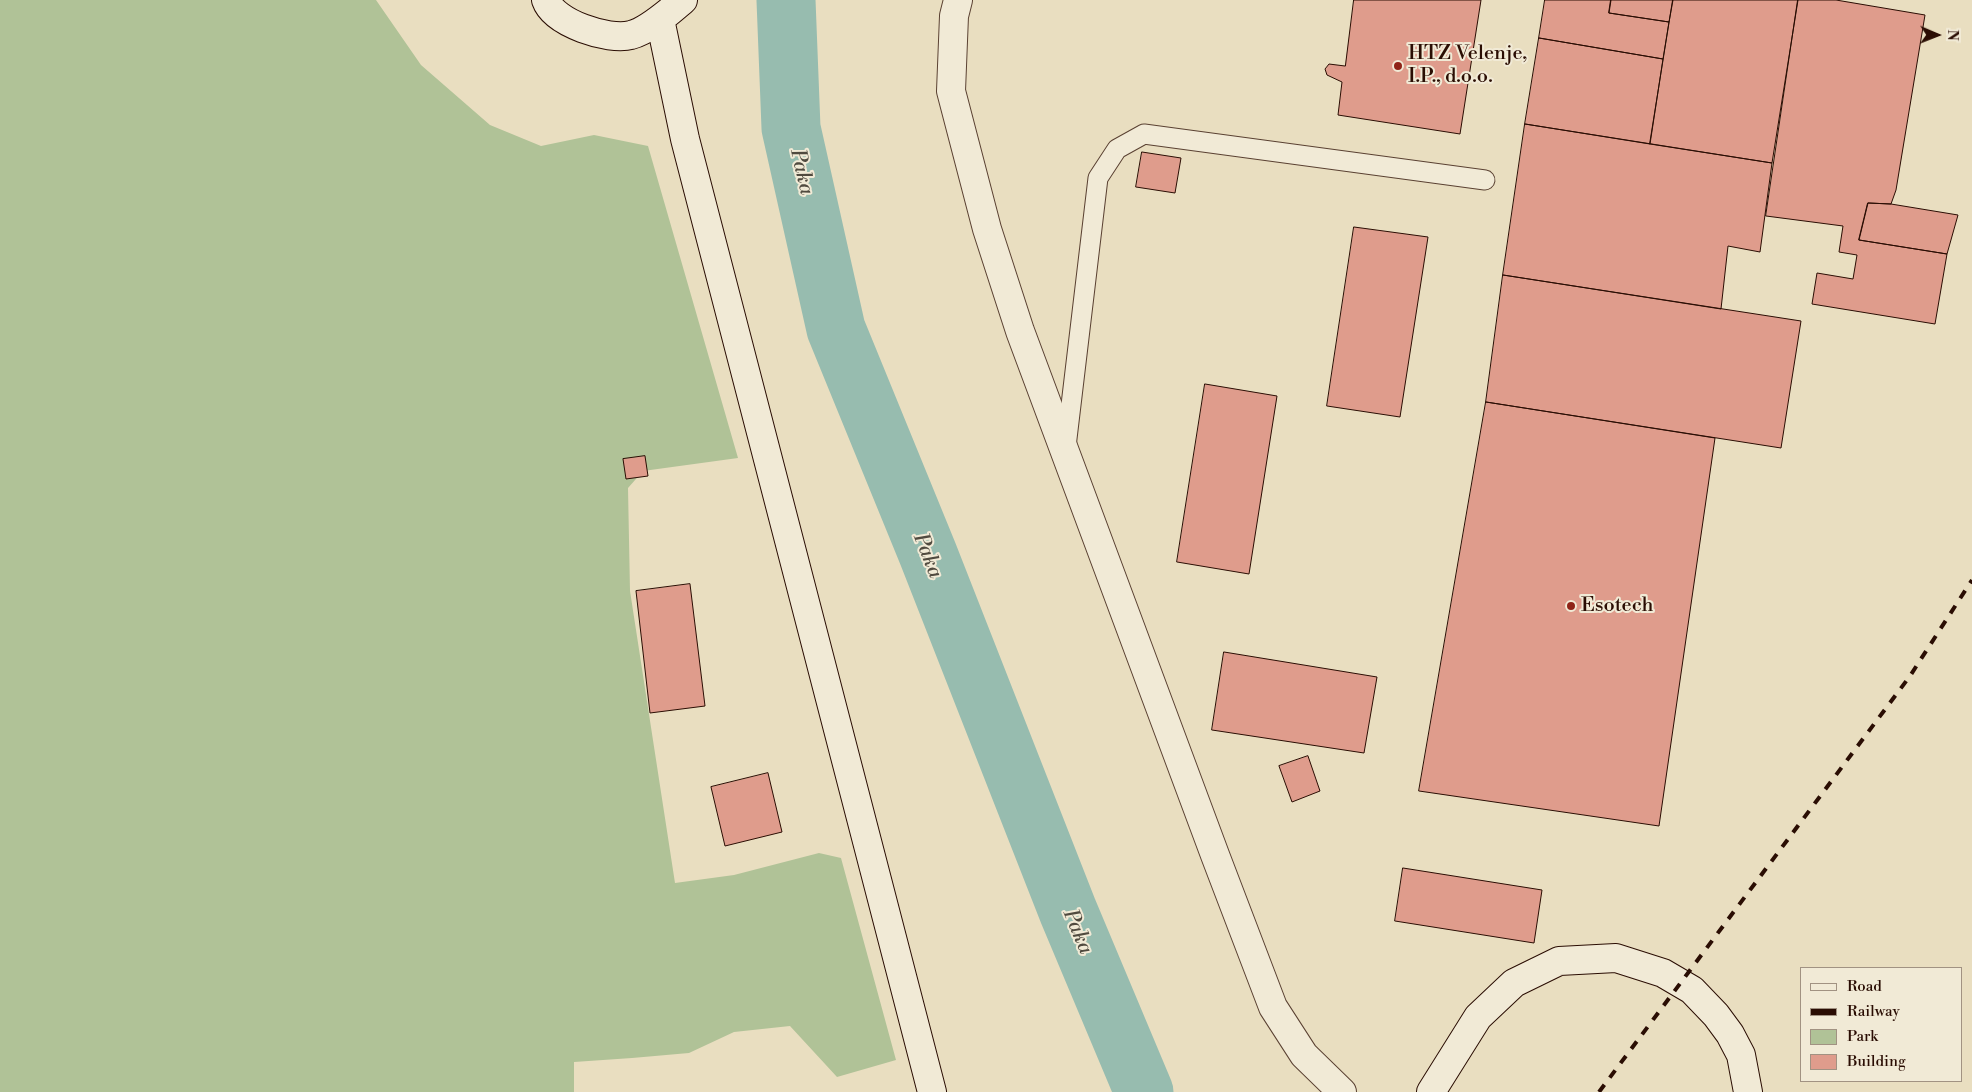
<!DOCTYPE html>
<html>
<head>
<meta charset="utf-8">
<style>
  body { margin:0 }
  #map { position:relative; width:1972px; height:1092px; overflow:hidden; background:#e9dec0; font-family:"Libre Bodoni",serif }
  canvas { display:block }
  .legend { position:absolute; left:1800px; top:967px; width:162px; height:115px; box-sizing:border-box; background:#f1ead6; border:1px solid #a19282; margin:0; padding:6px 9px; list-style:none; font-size:15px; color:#2a0d03 }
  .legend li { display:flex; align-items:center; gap:10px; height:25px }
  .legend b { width:25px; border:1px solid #a19282 }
  .north { position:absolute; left:1912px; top:10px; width:50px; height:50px; -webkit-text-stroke:4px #f1ead6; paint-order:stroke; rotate:91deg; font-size:14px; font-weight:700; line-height:20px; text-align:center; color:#2a0d03 }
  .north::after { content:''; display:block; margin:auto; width:18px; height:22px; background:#2a0d03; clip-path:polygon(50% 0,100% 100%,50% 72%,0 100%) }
</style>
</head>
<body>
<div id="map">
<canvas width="1972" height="1092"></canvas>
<ul class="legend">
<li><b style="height:6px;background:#f1ead6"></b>Road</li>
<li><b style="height:6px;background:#2a0d03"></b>Railway</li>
<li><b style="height:14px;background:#b0c297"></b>Park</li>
<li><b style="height:14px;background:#df9c8c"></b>Building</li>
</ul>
<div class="north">N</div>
</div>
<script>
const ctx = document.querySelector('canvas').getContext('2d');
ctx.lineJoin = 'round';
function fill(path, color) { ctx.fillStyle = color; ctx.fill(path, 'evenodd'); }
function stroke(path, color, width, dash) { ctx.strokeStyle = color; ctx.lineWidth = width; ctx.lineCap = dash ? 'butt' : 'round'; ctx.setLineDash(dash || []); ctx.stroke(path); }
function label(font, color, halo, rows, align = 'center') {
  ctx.font = font + ' "Libre Bodoni",serif'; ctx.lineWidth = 4; ctx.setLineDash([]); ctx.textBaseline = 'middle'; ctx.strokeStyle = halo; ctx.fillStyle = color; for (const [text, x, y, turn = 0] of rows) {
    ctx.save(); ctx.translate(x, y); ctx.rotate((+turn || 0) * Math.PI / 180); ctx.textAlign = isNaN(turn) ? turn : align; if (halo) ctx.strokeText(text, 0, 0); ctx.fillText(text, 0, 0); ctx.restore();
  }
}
const green = new Path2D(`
  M 0,0 L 376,0 L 421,65 L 490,125 L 541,146 L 594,135 L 648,146 L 738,458 L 643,471 L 628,488 L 630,591 L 675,883 L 734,875 L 819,853 L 841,858 L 896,1060 L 837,1077 L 790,1026 L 734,1032 L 689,1053 L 632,1058 L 574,1062 L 574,1092 L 0,1092 Z`);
const river = new Path2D(`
  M 786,0 L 791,128 L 836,329 L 928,554 L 1068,911 L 1144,1092`);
const building = new Path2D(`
  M 1354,0 L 1481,0 L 1460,134 L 1338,115 L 1342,82 L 1327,75 L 1325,69 L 1329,64 L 1345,66 Z
  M 1545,0 L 1611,0 L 1609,13 L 1669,22 L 1663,59 L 1539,38 Z
  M 1611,0 L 1673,0 L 1669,22 L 1609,13 Z
  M 1673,0 L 1798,0 L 1772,163 L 1650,144 Z
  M 1798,0 L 1836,0 L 1925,15 L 1896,190 L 1891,204 L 1868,203 L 1859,240 L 1947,254 L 1935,324 L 1812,304 L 1817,273 L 1853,279 L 1857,255 L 1839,252 L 1843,226 L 1766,216 Z
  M 1539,38 L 1663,59 L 1650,144 L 1525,124 Z
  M 1525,124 L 1772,163 L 1760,252 L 1728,246 L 1721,309 L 1503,275 Z
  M 1142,152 L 1181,158 L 1175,193 L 1136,187 Z
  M 1868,203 L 1891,204 L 1958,215 L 1947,254 L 1859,240 Z
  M 1354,227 L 1428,237 L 1400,417 L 1327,406 Z
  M 1503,275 L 1801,321 L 1781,448 L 1486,402 Z
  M 1205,384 L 1277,396 L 1249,574 L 1177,562 Z
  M 1486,402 L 1715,438 L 1659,826 L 1419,791 Z
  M 645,456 L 648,476 L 626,479 L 623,459 Z
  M 690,584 L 705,706 L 650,713 L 636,591 Z
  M 1224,652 L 1377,677 L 1364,753 L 1212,730 Z
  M 1308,756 L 1320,791 L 1292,802 L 1279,766 Z
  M 768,773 L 782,832 L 725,846 L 711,787 Z
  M 1403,868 L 1542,890 L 1534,943 L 1395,921 Z`);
const lane = new Path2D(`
  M 1066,447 L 1098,178 L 1117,149 L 1144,134 L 1485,180`);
const street = new Path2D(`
  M 958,0 L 954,16 L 951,91 L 987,229 L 1020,331 L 1215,855 L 1273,1007 L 1304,1055 L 1342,1092`);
const secondary = new Path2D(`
  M 546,0 C 554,23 608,41 631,35 C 648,31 670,11 683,0
  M 660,19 L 685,139 L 932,1092
  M 1431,1092 L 1478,1017 L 1514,983 L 1559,961 L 1616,958 L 1663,973 L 1692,990 L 1716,1015 L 1730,1034 L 1741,1055 L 1748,1092`);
const rail = new Path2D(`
  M 1599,1092 L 1910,676 L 1972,580`);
const markers = [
  [1398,66,5,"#8f2418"],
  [1571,606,5,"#8f2418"]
];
const poiNames = [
  ["HTZ Velenje,",1408,54],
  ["I.P., d.o.o.",1408,77],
  ["Esotech",1581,606]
];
const waterNames = [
  ["Paka",801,172,77],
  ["Paka",927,556,68],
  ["Paka",1077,932,67]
];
fill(green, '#b0c297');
stroke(river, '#97bcaf', 59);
fill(building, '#df9c8c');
stroke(building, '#2a0d03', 1);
stroke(lane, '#5a4132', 21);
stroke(street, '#5a4132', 30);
stroke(secondary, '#2a0d03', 30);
stroke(lane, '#f1ead6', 19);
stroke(street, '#f1ead6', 28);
stroke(secondary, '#f1ead6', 28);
stroke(rail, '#2a0d03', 4, [9, 9]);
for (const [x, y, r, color] of markers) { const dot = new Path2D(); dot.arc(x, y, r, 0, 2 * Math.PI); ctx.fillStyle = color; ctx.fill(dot); stroke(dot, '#f1ead6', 2); }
label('20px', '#2a0d03', '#f1ead6', poiNames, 'left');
label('italic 21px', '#504a3f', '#f1ead6', waterNames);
</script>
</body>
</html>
